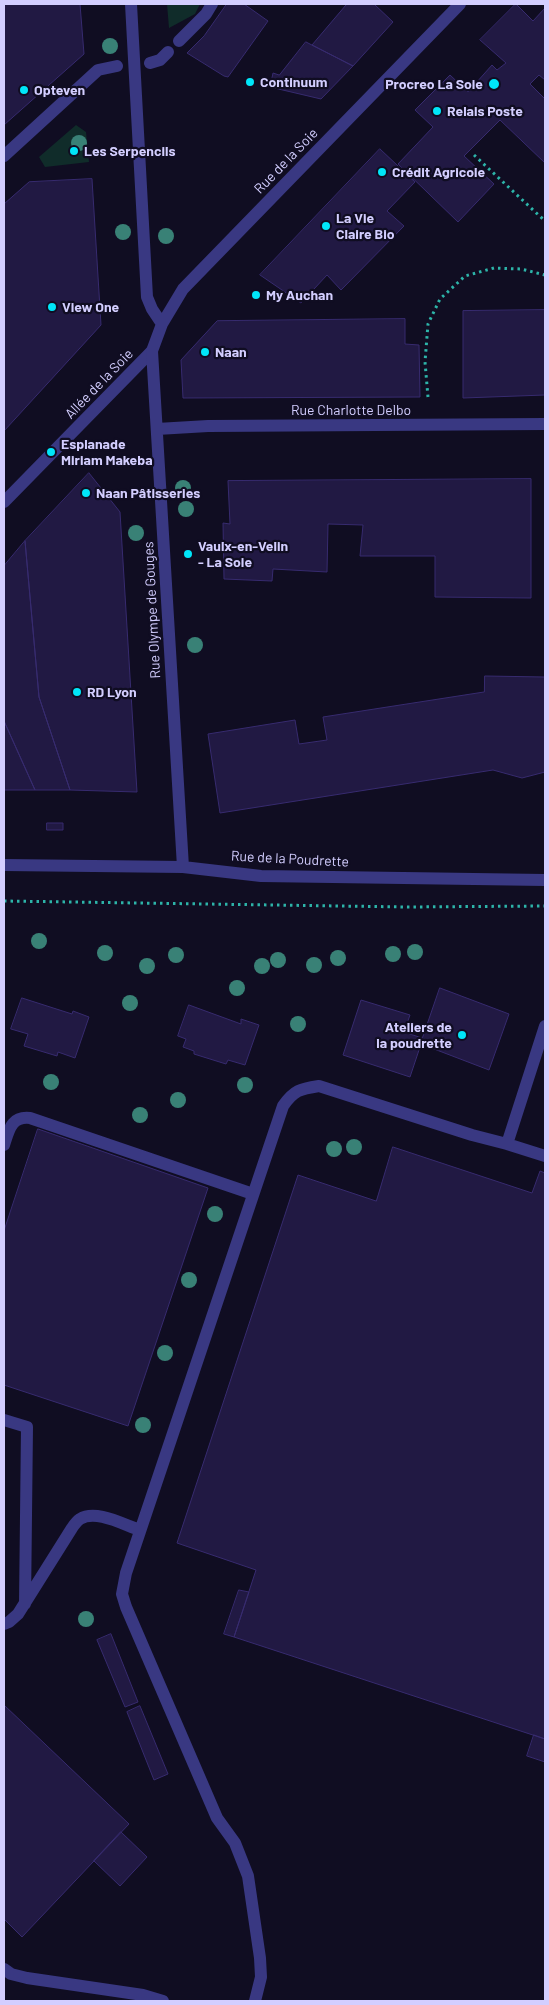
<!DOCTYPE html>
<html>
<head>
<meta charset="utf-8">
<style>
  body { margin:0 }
  #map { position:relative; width:549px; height:2005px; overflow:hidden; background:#100d22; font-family:Barlow,sans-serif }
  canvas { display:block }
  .frame { position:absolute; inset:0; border:5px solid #d3ceff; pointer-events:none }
</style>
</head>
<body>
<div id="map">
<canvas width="549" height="2005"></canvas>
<div class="frame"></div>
</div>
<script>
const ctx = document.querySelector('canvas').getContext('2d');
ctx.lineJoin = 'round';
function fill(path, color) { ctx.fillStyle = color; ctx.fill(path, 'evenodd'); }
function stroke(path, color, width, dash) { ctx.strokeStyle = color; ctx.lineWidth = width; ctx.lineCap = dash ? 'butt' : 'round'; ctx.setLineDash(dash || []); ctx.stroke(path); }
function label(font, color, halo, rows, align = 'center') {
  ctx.font = font + ' Barlow,sans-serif'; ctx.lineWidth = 4.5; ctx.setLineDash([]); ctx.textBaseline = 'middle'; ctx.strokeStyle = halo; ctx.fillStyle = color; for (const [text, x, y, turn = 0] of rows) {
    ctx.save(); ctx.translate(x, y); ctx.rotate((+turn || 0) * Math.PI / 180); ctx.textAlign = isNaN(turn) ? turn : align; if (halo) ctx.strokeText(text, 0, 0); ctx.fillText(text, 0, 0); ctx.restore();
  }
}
const green = new Path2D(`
  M 167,4 L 200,4 L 195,14 L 169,28 Z
  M 76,125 L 86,132 L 89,162 L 45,167 L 39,157 Z`);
const building = new Path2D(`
  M 4,4 L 80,4 L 84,54 L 4,125 Z
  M 227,4 L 244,4 L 268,21 L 228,77 L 224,76 L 187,53 L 204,36 Z
  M 345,4 L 374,4 L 393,22 L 353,66 L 312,45 L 346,5 Z
  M 516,4 L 533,21 L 545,8 L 545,80 L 539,75 L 530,84 L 545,99 L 545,163 L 500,120 L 464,156 L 494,184 L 458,222 L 398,164 L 433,127 L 415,110 L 450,75 L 468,92 L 492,65 L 497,70 L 506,63 L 480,40 Z
  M 306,42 L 353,66 L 321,99 L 270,87 L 273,73 L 279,75 Z
  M 380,149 L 415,182 L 387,211 L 404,226 L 341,290 L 327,275 L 301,303 L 260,275 Z
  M 92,179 L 101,325 L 4,431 L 4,204 L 29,182 Z
  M 545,310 L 545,395 L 463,398 L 463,311 Z
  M 405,319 L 405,344 L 419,345 L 420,397 L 183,398 L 181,360 L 217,321 Z
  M 89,473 L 120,512 L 137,792 L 70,790 L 39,697 L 25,541 Z
  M 531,479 L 531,598 L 435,597 L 435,556 L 360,556 L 363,525 L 328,524 L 327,572 L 273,569 L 272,581 L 224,579 L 223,523 L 230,524 L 228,481 Z
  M 25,541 L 39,697 L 70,790 L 35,790 L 4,721 L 4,566 Z
  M 485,676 L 545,677 L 545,772 L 522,778 L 493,770 L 220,813 L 208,734 L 295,720 L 299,744 L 327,740 L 323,717 L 484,692 Z
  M 4,721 L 35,790 L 4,790 Z
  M 47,823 L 63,823 L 63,830 L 47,830 Z
  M 440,988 L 509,1014 L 489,1070 L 421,1044 L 410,1077 L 343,1055 L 361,1000 L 410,1015 L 404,1032 L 422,1038 Z
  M 22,998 L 72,1014 L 73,1011 L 89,1017 L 75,1058 L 58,1052 L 57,1056 L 24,1046 L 28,1034 L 11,1029 Z
  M 189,1005 L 241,1024 L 241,1019 L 259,1025 L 245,1065 L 228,1060 L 226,1064 L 194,1054 L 194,1051 L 183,1047 L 186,1039 L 178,1036 Z
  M 38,1129 L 208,1188 L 128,1426 L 4,1385 L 4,1231 Z
  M 393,1147 L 532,1193 L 540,1171 L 545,1173 L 545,1739 L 234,1637 L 256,1570 L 177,1543 L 298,1175 L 376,1201 Z
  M 239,1590 L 249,1592 L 234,1637 L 224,1634 Z
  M 111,1634 L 138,1702 L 125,1707 L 97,1640 Z
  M 4,1705 L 129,1824 L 22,1937 L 4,1919 Z
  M 140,1706 L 168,1774 L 154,1780 L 127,1712 Z
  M 534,1735 L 545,1739 L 545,1762 L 527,1756 Z
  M 121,1832 L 147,1857 L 120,1886 L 94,1861 Z`);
const path = new Path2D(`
  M 474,155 L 545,221
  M 428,397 L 425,362 L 428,324 L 440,299 L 465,276 L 494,268 L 521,269 L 545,275
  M 4,901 L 407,907 L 545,906`);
const service = new Path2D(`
  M 507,1144 L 545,1156
  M 4,1145 C 9,1130 11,1116 30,1118 L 253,1194
  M 4,1420 L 27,1427 L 25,1604
  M 4,1624 L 9,1622 L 18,1614 L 72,1528 C 74,1525 77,1521 80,1519 C 96,1509 124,1525 140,1530
  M 4,1969 L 11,1974 L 27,1978 L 143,1995 L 163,2001
  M 255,2001 L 261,1977 L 260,1958 L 248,1876 L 235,1843 L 217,1818 L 126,1607 L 122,1594 L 126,1573 L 283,1106 C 294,1090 300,1089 319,1086 L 472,1135 L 507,1144 L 545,1026`);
const pedestrian = new Path2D(`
  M 179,41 L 206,14 L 212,4
  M 150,63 L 160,60 L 168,52
  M 4,156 L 98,70 L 117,66
  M 4,502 L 152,351`);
const minor = new Path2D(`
  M 131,4 L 147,297 L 152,309 L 162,324
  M 157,429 L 208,426 L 545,424
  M 4,865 L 183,867 L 261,876 L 545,880
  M 183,867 L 152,351 L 162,324 L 183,289 L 460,4`);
const trees = [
  [110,46],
  [79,143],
  [123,232],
  [166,236],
  [183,488],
  [186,509],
  [136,533],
  [195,645],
  [39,941],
  [415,952],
  [105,953],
  [393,954],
  [176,955],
  [338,958],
  [278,960],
  [314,965],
  [147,966],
  [262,966],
  [237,988],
  [130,1003],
  [298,1024],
  [51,1082],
  [245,1085],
  [178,1100],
  [140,1115],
  [354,1147],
  [334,1149],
  [215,1214],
  [189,1280],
  [165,1353],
  [143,1425],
  [86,1619]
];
const markers = [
  [250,82,5,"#00e6f9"],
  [494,84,6,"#00e6f9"],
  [24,90,5,"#00e6f9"],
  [437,111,5,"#00e6f9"],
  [74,151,5,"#00e6f9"],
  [382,172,5,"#00e6f9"],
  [326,226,5,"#00e6f9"],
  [256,295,5,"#00e6f9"],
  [52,307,5,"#00e6f9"],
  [205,352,5,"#00e6f9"],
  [51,452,5,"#00e6f9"],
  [86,493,5,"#00e6f9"],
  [188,554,5,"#00e6f9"],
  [77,692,5,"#00e6f9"],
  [462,1035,5,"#00e6f9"]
];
const poiNames = [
  ["Continuum",260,82],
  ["Procreo La Soie",483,84,"right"],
  ["Opteven",34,90],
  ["Relais Poste",447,111],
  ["Les Serpencils",84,151],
  ["Crédit Agricole",392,172],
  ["La Vie",336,218],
  ["Claire Bio",336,234],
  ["My Auchan",266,295],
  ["View One",62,307],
  ["Naan",215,352],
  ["Esplanade",61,444],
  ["Miriam Makeba",61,460],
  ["Naan Pâtisseries",96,493],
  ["Vaulx-en-Velin",198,546],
  ["- La Soie",198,562],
  ["RD Lyon",87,692],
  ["Ateliers de",452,1027,"right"],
  ["la poudrette",452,1043,"right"]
];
const streetNames = [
  ["Rue de la Soie",286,161,-46],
  ["Allée de la Soie",99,384,-46],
  ["Rue Charlotte Delbo",351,410],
  ["Rue Olympe de Gouges",152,610,-93],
  ["Rue de la Poudrette",290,859,3]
];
fill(green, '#102c2a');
fill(building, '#211943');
stroke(building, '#372b6f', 1);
stroke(path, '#2db4a9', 3, [2.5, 4]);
stroke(service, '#393882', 12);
stroke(pedestrian, '#393882', 12);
stroke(minor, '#393882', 12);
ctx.fillStyle = '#398176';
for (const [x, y] of trees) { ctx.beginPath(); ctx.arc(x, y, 8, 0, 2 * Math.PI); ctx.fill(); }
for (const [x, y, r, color] of markers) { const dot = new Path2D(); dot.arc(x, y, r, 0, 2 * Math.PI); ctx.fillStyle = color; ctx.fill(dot); stroke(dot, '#100d22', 2); }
label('bold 14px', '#d3ceff', '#100d22', poiNames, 'left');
label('14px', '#d3ceff', '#100d22', streetNames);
</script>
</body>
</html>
